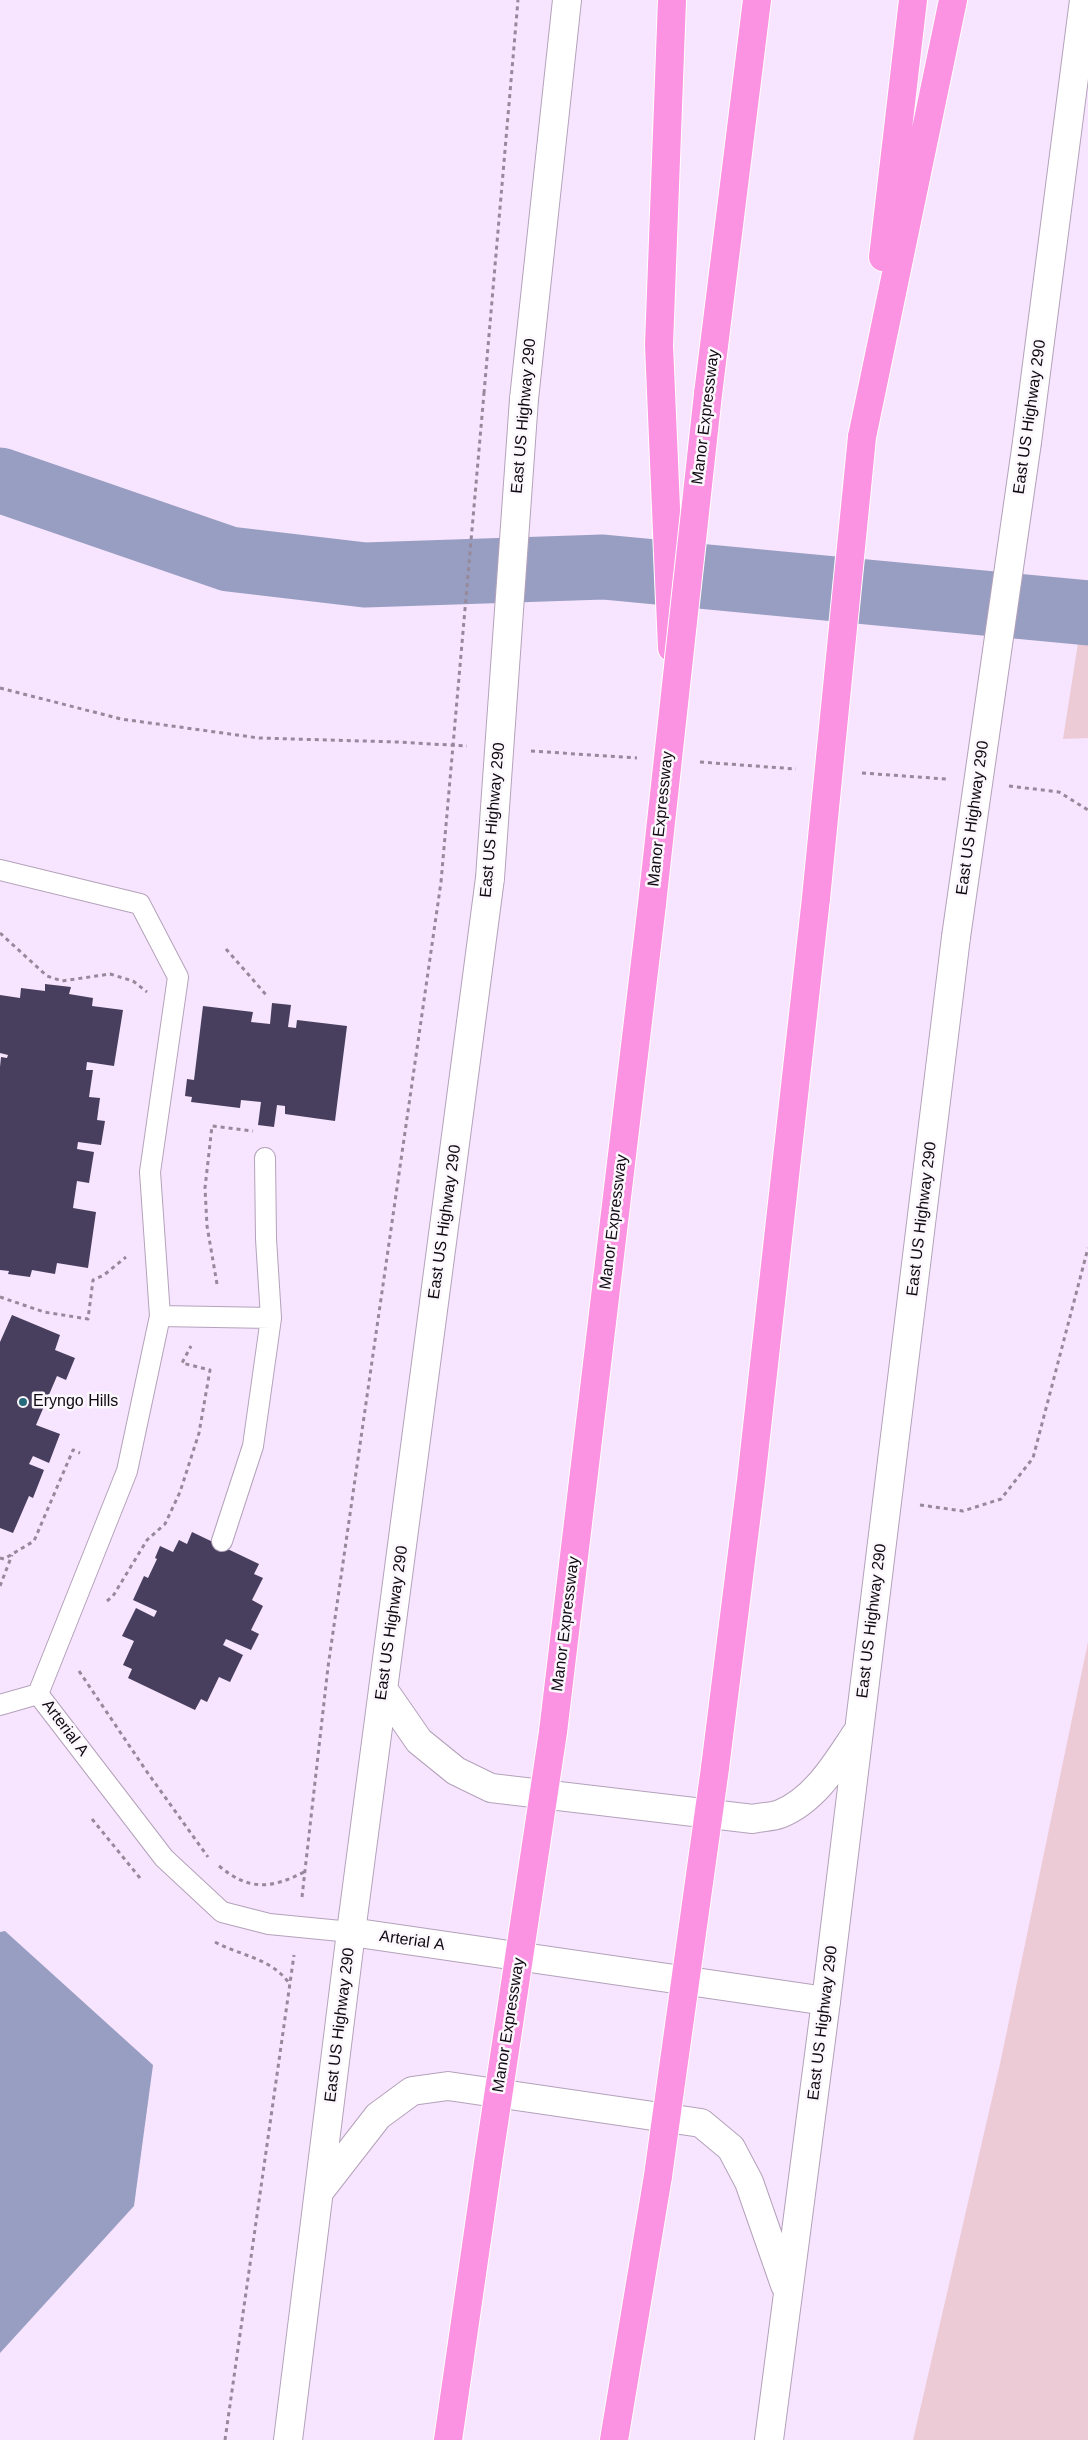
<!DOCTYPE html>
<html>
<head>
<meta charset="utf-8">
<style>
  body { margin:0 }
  canvas { display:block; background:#f7e4fe }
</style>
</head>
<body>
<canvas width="1088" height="2440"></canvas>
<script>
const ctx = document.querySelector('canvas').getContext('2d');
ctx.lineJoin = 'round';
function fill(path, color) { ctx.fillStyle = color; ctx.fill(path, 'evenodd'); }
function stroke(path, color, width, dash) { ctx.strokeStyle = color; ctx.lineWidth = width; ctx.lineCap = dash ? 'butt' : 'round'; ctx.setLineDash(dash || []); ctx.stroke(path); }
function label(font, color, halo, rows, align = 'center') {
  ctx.font = font + ' Arial,sans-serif'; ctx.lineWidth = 5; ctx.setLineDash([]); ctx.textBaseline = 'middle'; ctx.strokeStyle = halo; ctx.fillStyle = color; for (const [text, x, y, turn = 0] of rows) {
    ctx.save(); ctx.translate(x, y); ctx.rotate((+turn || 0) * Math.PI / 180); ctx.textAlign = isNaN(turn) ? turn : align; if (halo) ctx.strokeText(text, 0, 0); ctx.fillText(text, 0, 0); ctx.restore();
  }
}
const green = new Path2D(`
  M 1088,579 L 1088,738 L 1063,739 Z
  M 1088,1642 L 1088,2440 L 913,2440 L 1000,2064 Z`);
const water = new Path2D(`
  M 5,1931 L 153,2065 L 134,2206 L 0,2353 L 0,1932 Z`);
const river = new Path2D(`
  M 0,480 L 229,559 L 365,575 L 603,567 L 1088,613`);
const building = new Path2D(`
  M 45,984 L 71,987 L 69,994 L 93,998 L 92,1006 L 123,1010 L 114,1066 L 87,1062 L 86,1070 L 93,1070 L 89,1097 L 100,1098 L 97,1120 L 105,1121 L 101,1145 L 78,1142 L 77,1149 L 94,1152 L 89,1183 L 77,1181 L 73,1208 L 96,1212 L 88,1268 L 57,1263 L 55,1274 L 32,1270 L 30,1277 L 8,1274 L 9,1271 L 0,1270 L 0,1067 L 1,1057 L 7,1058 L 8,1055 L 0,1053 L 0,995 L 20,998 L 21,988 L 45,991 Z
  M 272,1003 L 291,1005 L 288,1027 L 296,1028 L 297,1020 L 347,1026 L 335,1121 L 285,1114 L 285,1106 L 277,1105 L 274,1127 L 258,1125 L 261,1102 L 241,1100 L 240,1108 L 191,1102 L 192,1097 L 185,1096 L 187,1079 L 194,1080 L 203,1006 L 253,1012 L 251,1022 L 270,1024 Z
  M 12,1315 L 60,1335 L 55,1350 L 75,1358 L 66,1380 L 57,1376 L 36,1425 L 60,1434 L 49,1463 L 33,1456 L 29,1464 L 44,1470 L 33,1498 L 29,1496 L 13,1533 L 0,1528 L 0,1342 Z
  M 192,1532 L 259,1564 L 254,1574 L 263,1578 L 252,1600 L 263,1606 L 251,1630 L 259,1634 L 251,1650 L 226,1639 L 223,1645 L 243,1655 L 230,1682 L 219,1677 L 207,1702 L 201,1699 L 195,1710 L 128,1678 L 132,1669 L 123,1665 L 134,1641 L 122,1636 L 136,1608 L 154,1617 L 157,1611 L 133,1600 L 144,1576 L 148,1578 L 157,1559 L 155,1558 L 160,1546 L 173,1552 L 179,1540 L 187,1544 Z`);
const path = new Path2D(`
  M 484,393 L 518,0
  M 0,688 L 121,719 L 259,738 L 397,742 L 467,746
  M 531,751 L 637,758
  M 700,762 L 796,769
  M 862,773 L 946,779
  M 1009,786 L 1059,792 L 1088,810
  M 0,933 L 47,976 L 62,981 L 110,974 L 133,981 L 147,992
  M 226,949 L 268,997
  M 217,1284 L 207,1226 L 205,1188 L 212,1126 L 253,1131
  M 0,1297 L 44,1312 L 88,1319 L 93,1280 L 104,1275 L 126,1257
  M 920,1505 L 963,1511 L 1001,1499 L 1033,1458 L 1088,1248
  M 0,1558 L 4,1559 L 34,1541 L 73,1450 L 80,1453
  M 0,1586 L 12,1555
  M 107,1601 L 113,1596 L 147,1540 L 165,1524 L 180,1492 L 199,1433 L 210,1370 L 182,1363 L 191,1346
  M 79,1671 L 145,1769 L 208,1857
  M 92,1819 L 140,1878
  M 219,1866 C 249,1891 271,1889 304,1872
  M 302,1897 L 328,1667 L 441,882
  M 215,1942 C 241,1956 271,1958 289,1983
  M 225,2440 L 294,1955`);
const service = new Path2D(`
  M 0,870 L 140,904 L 178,977 L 150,1172 L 160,1316 L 127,1471 L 38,1694
  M 160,1316 L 271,1318
  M 222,1541 L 253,1446 L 271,1318 L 266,1239 L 265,1158
  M 38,1694 L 164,1858 L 222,1912 L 269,1924 L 351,1932
  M 0,1705 L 38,1694`);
const tertiary = new Path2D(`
  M 351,1932 L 826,2001`);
const secondary = new Path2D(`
  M 524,399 L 567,0
  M 1027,442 L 1084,0
  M 383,1689 L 419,1741 L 456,1771 L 491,1788 L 753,1819 C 761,1817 772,1817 780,1814 C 815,1800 836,1764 856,1734
  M 319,2192 L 378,2116 L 412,2091 L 448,2086 L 701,2123 L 731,2148 L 749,2182 L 785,2285
  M 288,2440 L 351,1932 L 490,878
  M 769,2440 L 826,2001 L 956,937`);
const motorway = new Path2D(`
  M 672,0 L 659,345 L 672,648
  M 883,257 L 913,0
  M 708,394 L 757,0
  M 862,437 L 953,0
  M 553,1732 L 652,904
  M 715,1768 L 751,1481 L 816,898
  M 448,2440 L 488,2163
  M 614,2440 L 658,2176`);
const pathBridge = new Path2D(`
  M 441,882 L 484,393`);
const secondaryBridge = new Path2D(`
  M 490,878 L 524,399
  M 956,937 L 1027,442`);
const motorwayBridge = new Path2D(`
  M 816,898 L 862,437
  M 652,904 L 708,394
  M 488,2163 L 553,1732
  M 658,2176 L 715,1768`);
const markers = [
  [23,1402,5,"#276a7c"]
];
const streetNames = [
  ["East US Highway 290",524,416,-85],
  ["Manor Expressway",706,417,-83],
  ["East US Highway 290",1030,417,-82],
  ["East US Highway 290",973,818,-82],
  ["Manor Expressway",661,819,-84],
  ["East US Highway 290",493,820,-85],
  ["East US Highway 290",922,1219,-83],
  ["East US Highway 290",445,1222,-82],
  ["Manor Expressway",614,1222,-83],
  ["East US Highway 290",872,1621,-83],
  ["East US Highway 290",392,1623,-82],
  ["Manor Expressway",566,1624,-83],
  ["Arterial A",65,1728,53],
  ["Arterial A",412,1941,8],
  ["East US Highway 290",823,2023,-83],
  ["East US Highway 290",340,2025,-83],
  ["Manor Expressway",509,2025,-81]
];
const poiNames = [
  ["Eryngo Hills",33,1402]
];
fill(green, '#edcbd6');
fill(water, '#989ec2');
stroke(river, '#989ec2', 65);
fill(building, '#483f5e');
stroke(service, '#b4a2ba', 22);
stroke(tertiary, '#b4a2ba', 30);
stroke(secondary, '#b4a2ba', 30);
stroke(motorway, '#fff', 30);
stroke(path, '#97899c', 3, [4, 4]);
stroke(service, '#fff', 20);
stroke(tertiary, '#fff', 28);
stroke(secondary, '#fff', 28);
stroke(motorway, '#fc92e2', 28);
stroke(secondaryBridge, '#b4a2ba', 30, []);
stroke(motorwayBridge, '#fff', 30, []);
stroke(pathBridge, '#97899c', 3, [4, 4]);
stroke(secondaryBridge, '#fff', 28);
stroke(motorwayBridge, '#fc92e2', 28);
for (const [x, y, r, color] of markers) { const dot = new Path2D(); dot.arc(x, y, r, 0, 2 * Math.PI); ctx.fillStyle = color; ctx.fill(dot); stroke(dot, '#fbf7fd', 2); }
label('16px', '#0f0912', '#fbf7fd', streetNames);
label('16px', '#0f0912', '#fbf7fd', poiNames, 'left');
</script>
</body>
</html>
